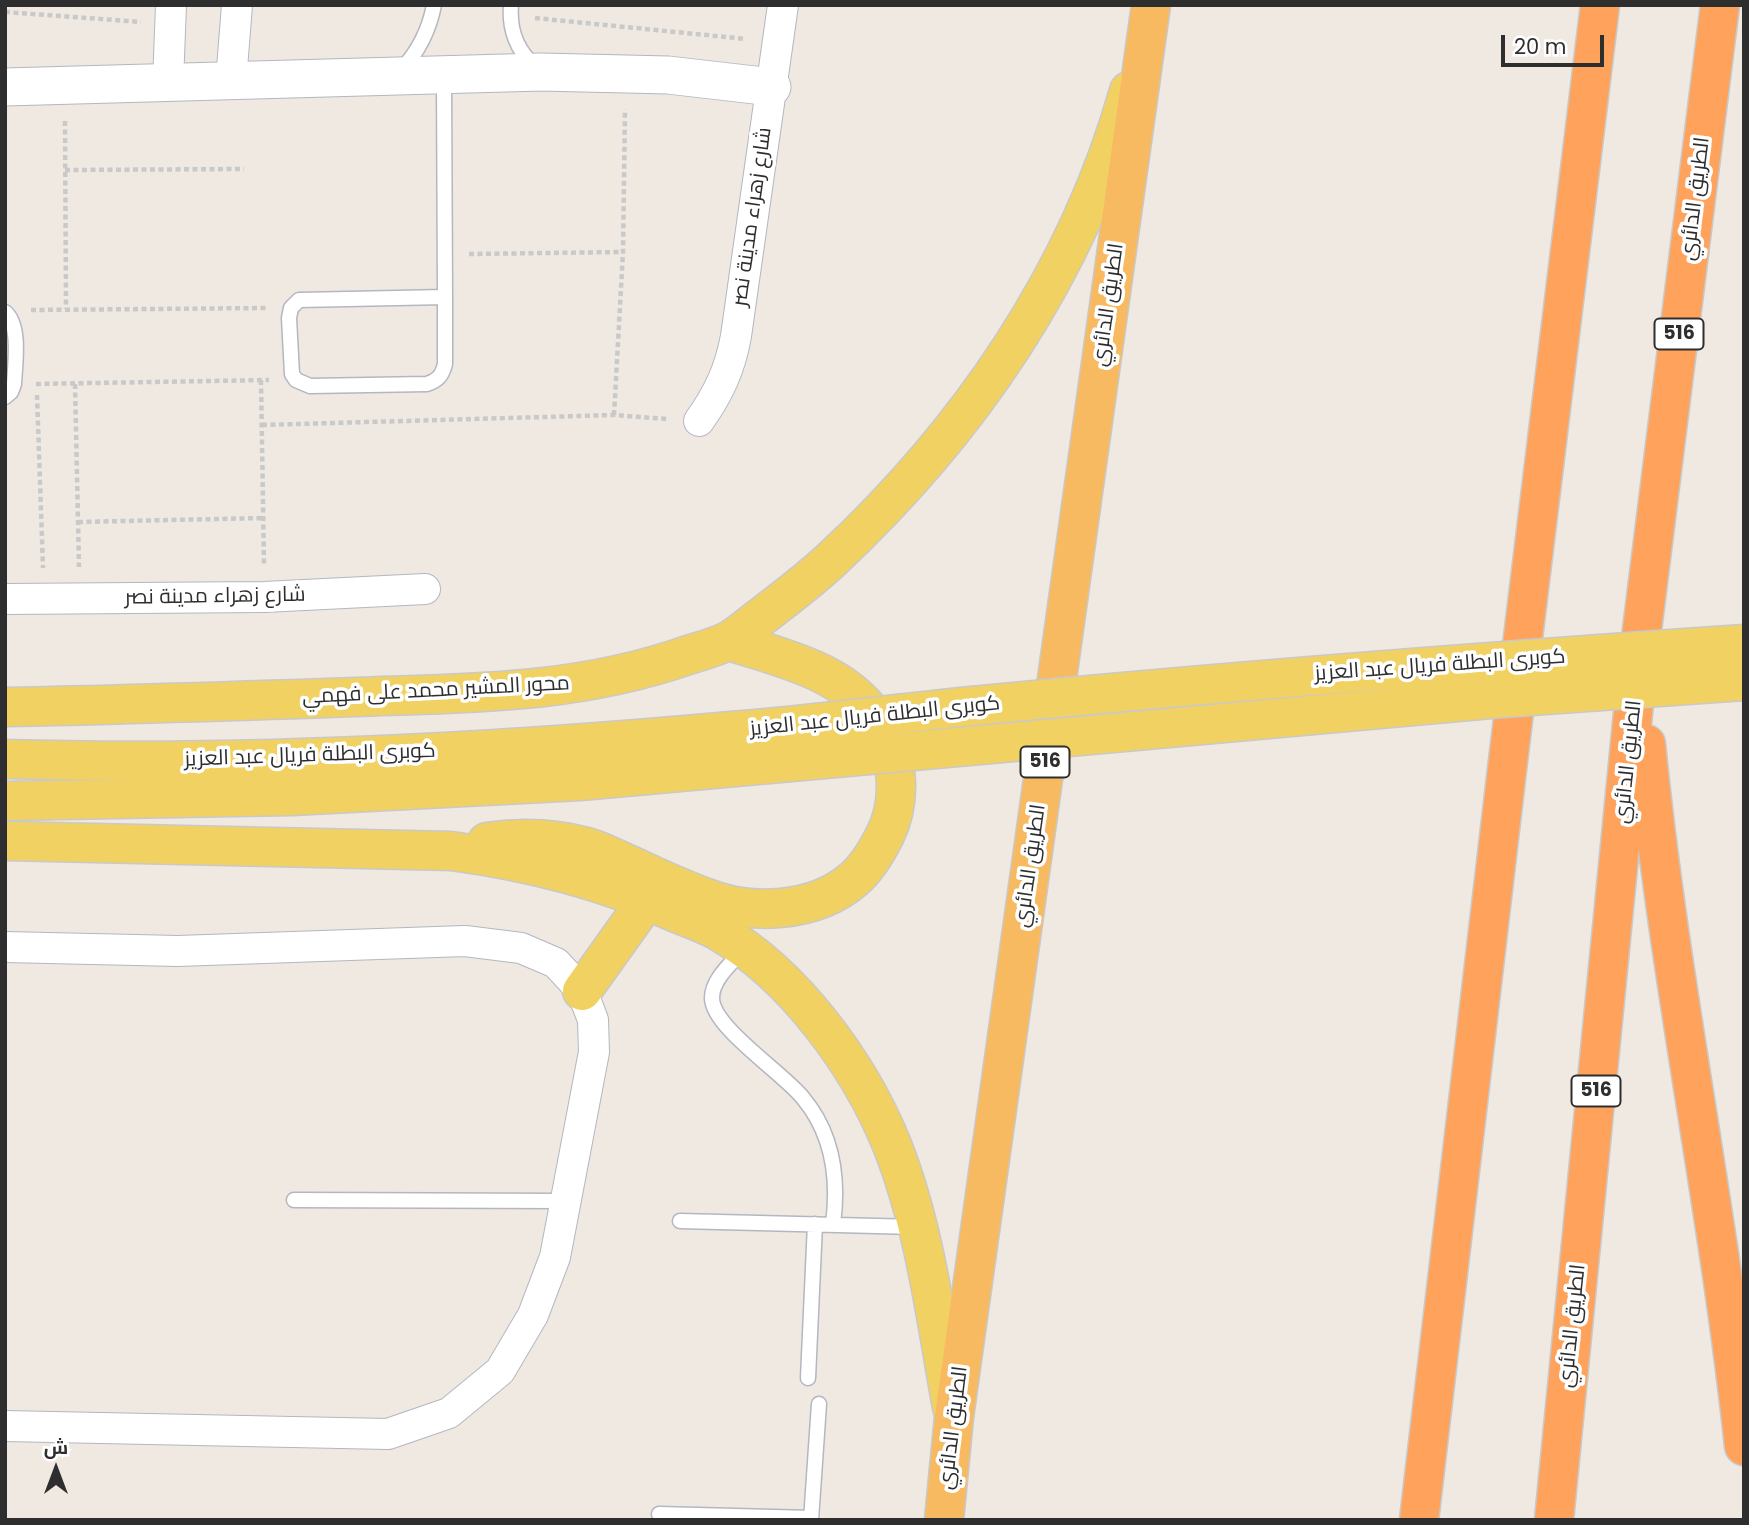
<!DOCTYPE html>
<html>
<head>
<meta charset="utf-8">
<style>
  body { margin:0 }
  #map { position:relative; width:1749px; height:1525px; overflow:hidden; background:#efe9e1; font-family:Poppins,Cairo,sans-serif }
  canvas { display:block }
  .frame { position:absolute; inset:0; border:7px solid #2e2e2e; pointer-events:none }
  .north { position:absolute; left:21px; top:1434px; width:70px; height:70px; -webkit-text-stroke:5px #fff; paint-order:stroke; rotate:0deg; font-size:19px; font-weight:700; line-height:28px; text-align:center; color:#2e2e2e }
  .north::after { content:''; display:block; margin:auto; width:24px; height:32px; background:#2e2e2e; clip-path:polygon(50% 0,100% 100%,50% 72%,0 100%) }
  .scale { position:absolute; left:1501px; top:35px; width:103px; height:32px; box-sizing:border-box; border:4px solid #2e2e2e; border-top:0; padding-left:9px; font-size:21px; line-height:24px; white-space:nowrap; color:#2e2e2e; -webkit-text-stroke:5px #fff; paint-order:stroke }
</style>
</head>
<body>
<div id="map">
<canvas width="1749" height="1525"></canvas>
<div class="frame"></div>
<div class="north">ش</div>
<div class="scale">20 m</div>
</div>
<script>
const ctx = document.querySelector('canvas').getContext('2d');
ctx.lineJoin = 'round';
function stroke(path, color, width, dash) { ctx.strokeStyle = color; ctx.lineWidth = width; ctx.lineCap = dash ? 'butt' : 'round'; ctx.setLineDash(dash || []); ctx.stroke(path); }
function label(font, color, halo, rows, align = 'center') {
  ctx.font = font + ' Poppins,Cairo,sans-serif'; ctx.lineWidth = 7; ctx.setLineDash([]); ctx.textBaseline = 'middle'; ctx.strokeStyle = halo; ctx.fillStyle = color; for (const [text, x, y, turn = 0] of rows) {
    ctx.save(); ctx.translate(x, y); ctx.rotate((+turn || 0) * Math.PI / 180); ctx.textAlign = isNaN(turn) ? turn : align; if (halo) ctx.strokeText(text, 0, 0); ctx.fillText(text, 0, 0); ctx.restore();
  }
}
const path = new Path2D(`
  M 5,12 L 141,22
  M 535,18 L 746,39
  M 65,121 L 66,309
  M 65,170 L 244,169
  M 469,254 L 623,252
  M 31,310 L 267,308
  M 261,380 L 264,565
  M 36,384 L 269,380
  M 75,384 L 79,567
  M 37,395 L 43,568
  M 614,415 L 623,252 L 625,109
  M 262,425 L 614,415 L 667,419
  M 78,522 L 263,518`);
const service = new Path2D(`
  M 511,5 C 509,29 517,51 535,66
  M 401,70 C 419,51 429,31 434,5
  M 444,77 L 445,297 L 299,300 L 291,308 L 289,318 L 292,374 L 296,380 L 310,386 L 427,384 C 438,380 442,376 445,364 L 445,297
  M 5,312 C 21,325 15,364 14,384 L 11,392 L 5,397
  M 743,950 C 732,963 712,979 712,998 C 712,1027 783,1073 803,1098 C 833,1134 839,1179 833,1224
  M 294,1200 L 566,1201
  M 680,1221 L 916,1227
  M 808,1378 L 815,1224
  M 659,1514 L 811,1518
  M 811,1520 L 819,1404`);
const minor = new Path2D(`
  M 231,81 L 237,5
  M 168,83 L 171,5
  M 699,421 C 719,393 730,369 736,336 L 783,5
  M 5,599 L 264,597 L 425,589
  M 5,947 L 178,951 L 465,941 L 521,948 L 556,963 L 582,991 L 593,1020 L 594,1052 L 555,1257 L 533,1315 L 500,1371 L 449,1413 L 388,1434 L 5,1426`);
const tertiary = new Path2D(`
  M 5,87 L 541,72 L 668,75 L 772,87`);
const primary = new Path2D(`
  M 5,707 C 122,705 239,701 356,697 C 471,693 577,694 688,655 C 701,651 716,647 728,641 C 738,636 748,627 757,620 C 782,601 806,583 829,562 C 968,433 1077,275 1129,91
  M 5,841 L 451,851 C 527,861 603,880 674,912 C 688,918 704,923 718,931 C 794,975 859,1064 892,1145 C 925,1228 936,1320 952,1407
  M 487,842 C 520,837 554,838 587,847 C 598,850 610,856 621,861 C 648,873 676,887 704,897 C 750,916 815,913 854,879 C 868,867 877,851 885,835 C 903,799 898,753 876,719 C 843,670 783,659 730,641
  M 582,991 L 647,900`);
const trunk = new Path2D(`
  M 944,1520 L 954,1417 L 1151,5`);
const motorway = new Path2D(`
  M 1646,744 C 1669,979 1719,1211 1744,1446
  M 1419,1520 L 1508,761 L 1600,5
  M 1554,1520 L 1638,662 L 1720,5`);
const primaryBridge = new Path2D(`
  M 5,759 C 247,766 490,753 731,731 C 819,724 906,712 993,704 C 1243,680 1493,661 1744,644
  M 5,801 L 292,796 L 580,781 L 1502,698 L 1744,681`);
const shields = [
  [1679,334,49],
  [1045,762,49],
  [1596,1091,49]
];
const shieldNames = [
  ["516",1679,334],
  ["516",1045,762],
  ["516",1596,1091]
];
const streetNames = [
  ["الطريق الدائري",1696,199,-83],
  ["شارع زهراء مدينة نصر",753,217,-82],
  ["الطريق الدائري",1109,305,-82],
  ["شارع زهراء مدينة نصر",215,597,-1],
  ["كوبرى البطلة فريال عبد العزيز",1440,666,-4],
  ["محور المشير محمد على فهمي",436,691,-3],
  ["كوبرى البطلة فريال عبد العزيز",875,717,-6],
  ["كوبرى البطلة فريال عبد العزيز",310,756,-2],
  ["الطريق الدائري",1629,762,-84],
  ["الطريق الدائري",1031,866,-82],
  ["الطريق الدائري",1573,1326,-84],
  ["الطريق الدائري",954,1428,-83]
];
stroke(service, '#b4b7c1', 17);
stroke(minor, '#b4b7c1', 32);
stroke(tertiary, '#b4b7c1', 39);
stroke(primary, '#c9c9c9', 41);
stroke(trunk, '#c9c9c9', 41);
stroke(motorway, '#c9c9c9', 41);
stroke(path, '#c9c9c9', 4.5, [5, 3.5]);
stroke(service, '#fff', 14);
stroke(minor, '#fff', 30);
stroke(tertiary, '#fff', 37);
stroke(primary, '#f2d163', 38);
stroke(trunk, '#f8ba60', 38);
stroke(motorway, '#ffa35c', 38);
stroke(primaryBridge, '#c9c9c9', 41, []);
stroke(primaryBridge, '#f2d163', 38);
for (const [x, y, w] of shields) { const box = new Path2D(); box.roundRect(x - w / 2, y - 15.5, w, 31, 5); ctx.fillStyle = '#fff'; ctx.fill(box); stroke(box, '#2e2e2e', 2); }
label('bold 19px', '#2e2e2e', null, shieldNames);
label('21px', '#2e2e2e', '#fff', streetNames);
</script>
</body>
</html>
